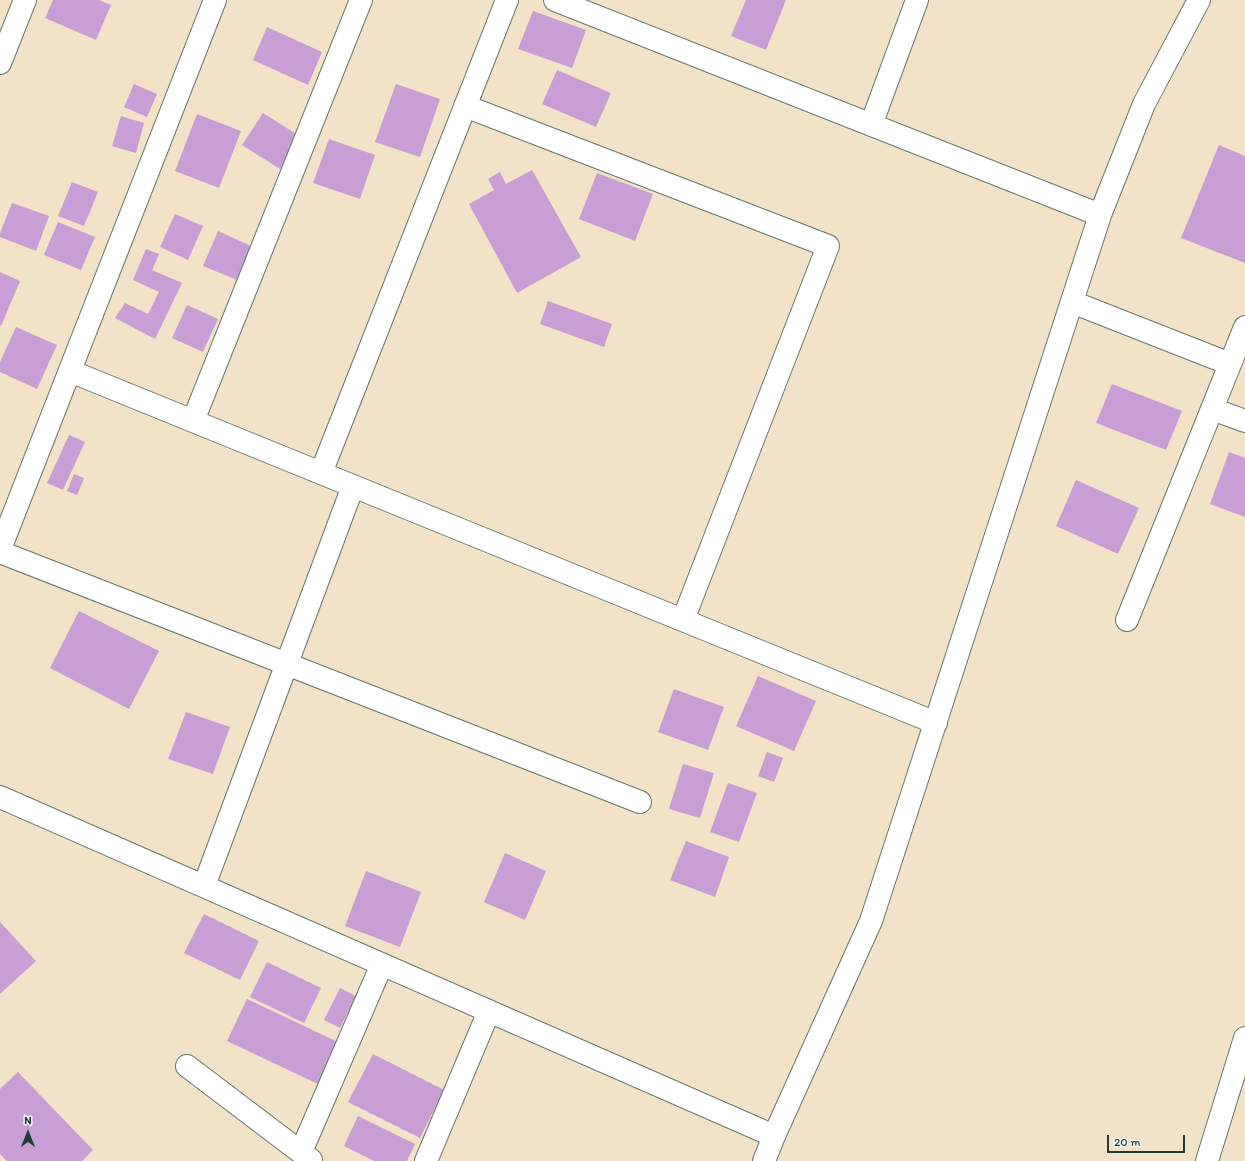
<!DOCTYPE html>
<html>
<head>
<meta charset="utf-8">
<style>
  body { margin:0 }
  #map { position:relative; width:1245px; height:1161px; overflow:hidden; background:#f1e2c8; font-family:Itim,sans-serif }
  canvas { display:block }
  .north { position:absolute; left:8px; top:1113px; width:40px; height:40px; -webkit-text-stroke:3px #f6f6f2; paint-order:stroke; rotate:0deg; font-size:11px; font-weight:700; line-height:16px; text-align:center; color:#1f3d34 }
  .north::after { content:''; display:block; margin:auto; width:14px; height:18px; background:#1f3d34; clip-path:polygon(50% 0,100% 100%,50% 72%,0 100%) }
  .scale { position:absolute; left:1107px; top:1135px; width:78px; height:18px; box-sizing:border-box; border:2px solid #1f3d34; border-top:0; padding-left:5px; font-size:12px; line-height:14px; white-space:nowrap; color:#1f3d34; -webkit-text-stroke:3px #f6f6f2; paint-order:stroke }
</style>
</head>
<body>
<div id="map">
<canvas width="1245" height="1161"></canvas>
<div class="north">N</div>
<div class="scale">20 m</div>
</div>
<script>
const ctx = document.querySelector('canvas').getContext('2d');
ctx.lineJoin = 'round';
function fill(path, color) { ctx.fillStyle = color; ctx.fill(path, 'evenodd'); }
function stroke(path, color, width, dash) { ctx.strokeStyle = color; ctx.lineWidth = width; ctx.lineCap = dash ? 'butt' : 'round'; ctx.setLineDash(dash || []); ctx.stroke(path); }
const building = new Path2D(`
  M 53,0 L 99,0 L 111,5 L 96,40 L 45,18 Z
  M 746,0 L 786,0 L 766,50 L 731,36 Z
  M 533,11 L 586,30 L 572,68 L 518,49 Z
  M 267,27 L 322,52 L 308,85 L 253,60 Z
  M 557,70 L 611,93 L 596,127 L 542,104 Z
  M 134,84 L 157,94 L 147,117 L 124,107 Z
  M 396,84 L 440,99 L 420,157 L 375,142 Z
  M 263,113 L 301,137 L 280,169 L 242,145 Z
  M 197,114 L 241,131 L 219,188 L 175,171 Z
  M 121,116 L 144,123 L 136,153 L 112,146 Z
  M 329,139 L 375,155 L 360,199 L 313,183 Z
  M 1219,145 L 1245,156 L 1245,263 L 1181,238 Z
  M 532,170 L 581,257 L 517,293 L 469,204 L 494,190 L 488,179 L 500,172 L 506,184 Z
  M 597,173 L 653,194 L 635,241 L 579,219 Z
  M 72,182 L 98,192 L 84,226 L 58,216 Z
  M 12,203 L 49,216 L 36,251 L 0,237 L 0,233 Z
  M 175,214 L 203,226 L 188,260 L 160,247 Z
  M 58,222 L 95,237 L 81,270 L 44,255 Z
  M 218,231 L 251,246 L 237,280 L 203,266 Z
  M 146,249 L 159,254 L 152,270 L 182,283 L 155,339 L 115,318 L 125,303 L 148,314 L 159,292 L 133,280 Z
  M 0,272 L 20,281 L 1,326 L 0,325 Z
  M 548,301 L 612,324 L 604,347 L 540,324 Z
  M 187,305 L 218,319 L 203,352 L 172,338 Z
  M 16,327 L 57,345 L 37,389 L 0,372 L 0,362 Z
  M 1112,384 L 1182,411 L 1166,450 L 1096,423 Z
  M 69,435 L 85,442 L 63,490 L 47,483 Z
  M 1229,452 L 1245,458 L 1245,517 L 1210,504 Z
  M 74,474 L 84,478 L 77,495 L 67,491 Z
  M 1076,480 L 1139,508 L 1118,554 L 1056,526 Z
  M 79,611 L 159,651 L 129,709 L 50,668 Z
  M 758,676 L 816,701 L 794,751 L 736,726 Z
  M 674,689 L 724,707 L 708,750 L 658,732 Z
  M 186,712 L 230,727 L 213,774 L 168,759 Z
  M 767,752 L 783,758 L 774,782 L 758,776 Z
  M 683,764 L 714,773 L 700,818 L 669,809 Z
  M 728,783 L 757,793 L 739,842 L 710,832 Z
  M 686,841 L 729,857 L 715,897 L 670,880 Z
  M 505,853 L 546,871 L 525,920 L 484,902 Z
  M 366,871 L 421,892 L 400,947 L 345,926 Z
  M 204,914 L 259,941 L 240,980 L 184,953 Z
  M 0,922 L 36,961 L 0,994 Z
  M 267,962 L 321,988 L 304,1023 L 250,997 Z
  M 340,988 L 356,996 L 340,1028 L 324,1020 Z
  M 247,999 L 340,1043 L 320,1085 L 227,1041 Z
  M 373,1054 L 444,1090 L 420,1138 L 348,1102 Z
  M 18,1072 L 93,1150 L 82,1161 L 7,1161 L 0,1154 L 0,1089 Z
  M 358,1116 L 415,1144 L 407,1161 L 374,1161 L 344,1146 Z`);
const street = new Path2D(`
  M 555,0 L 1100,215
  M 0,63 L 25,0
  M 465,106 L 828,246 L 683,620
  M 871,125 L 917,0
  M 1072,302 L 1230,364
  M 70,371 L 936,723
  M 1212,409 L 1245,421
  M 193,421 L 361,0
  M 321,473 L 507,0
  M 0,549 L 215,0
  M 0,552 L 640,802
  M 1127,620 L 1245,327
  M 0,797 L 774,1136
  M 204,886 L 353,486
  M 187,1066 L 311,1160
  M 301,1152 L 382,964
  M 426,1161 L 489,1011
  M 764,1161 L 774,1136 L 871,921 L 1100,215 L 1144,104 L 1199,0
  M 1207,1161 L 1245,1038`);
fill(building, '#c79fd4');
stroke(street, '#687768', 24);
stroke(street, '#fff', 22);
</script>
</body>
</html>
